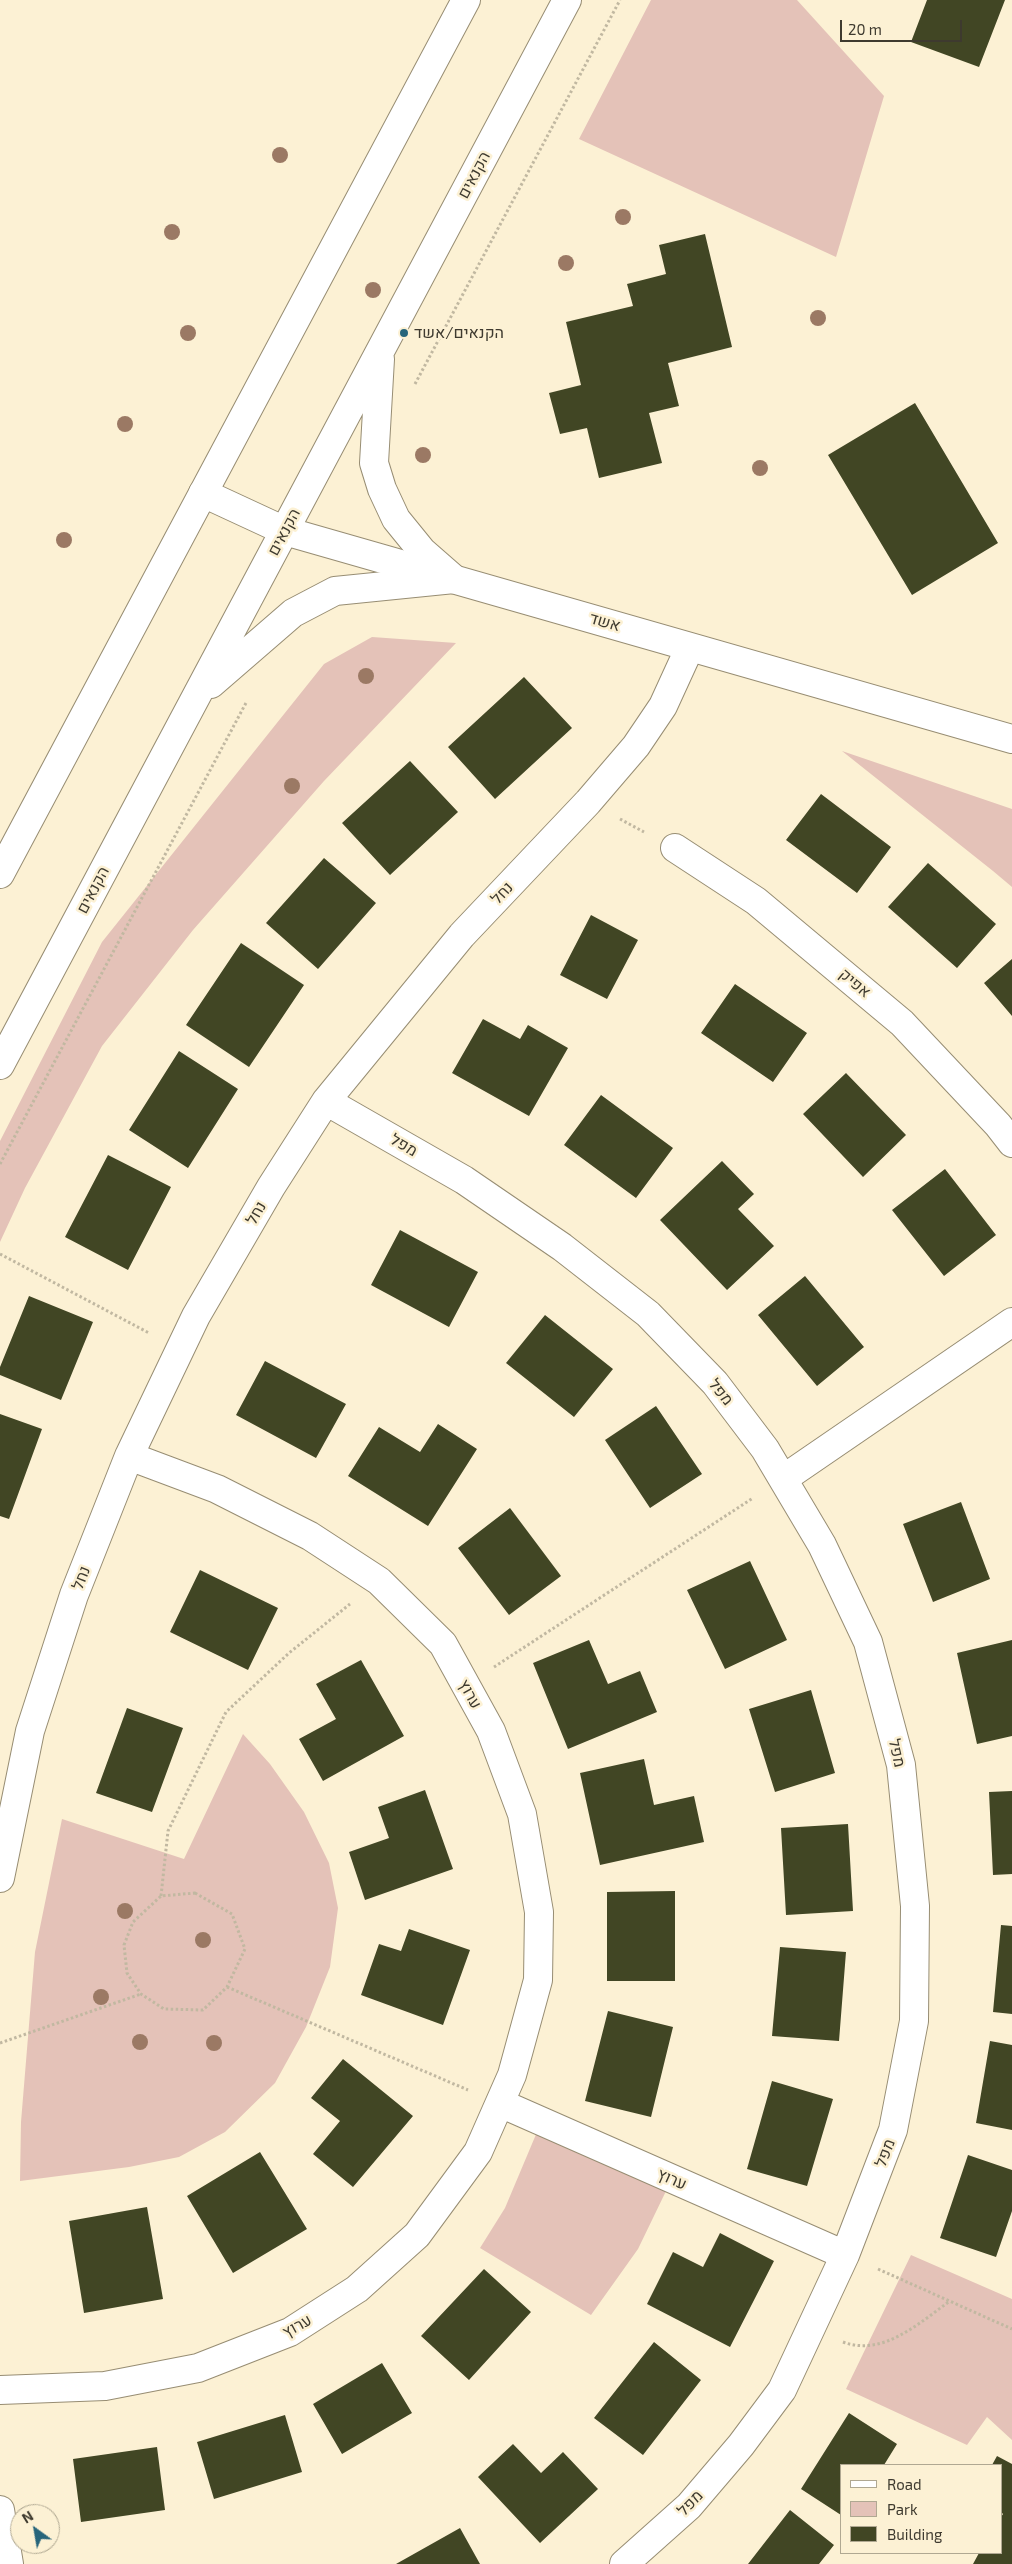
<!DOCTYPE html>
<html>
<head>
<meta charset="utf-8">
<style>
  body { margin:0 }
  #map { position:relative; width:1012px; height:2564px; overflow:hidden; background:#fcf1d4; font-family:"Exo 2",sans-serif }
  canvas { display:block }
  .legend { position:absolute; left:840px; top:2464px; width:162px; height:90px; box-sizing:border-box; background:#fcf1d4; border:1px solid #b0a892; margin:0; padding:6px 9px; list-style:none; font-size:15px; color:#3e3a2f }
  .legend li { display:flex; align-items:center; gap:10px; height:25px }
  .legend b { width:25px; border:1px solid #b0a892 }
  .north { position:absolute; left:10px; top:2504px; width:50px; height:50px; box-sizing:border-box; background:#fcf1d4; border:1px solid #b0a892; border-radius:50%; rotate:328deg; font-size:14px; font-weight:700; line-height:20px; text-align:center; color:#3e3a2f }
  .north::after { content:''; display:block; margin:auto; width:18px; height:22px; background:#27657b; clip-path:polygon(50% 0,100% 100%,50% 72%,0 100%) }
  .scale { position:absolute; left:840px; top:20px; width:122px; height:22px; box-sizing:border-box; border:2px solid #3e3a2f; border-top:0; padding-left:6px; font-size:15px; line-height:18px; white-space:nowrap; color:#3e3a2f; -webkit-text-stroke:4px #fcf1d4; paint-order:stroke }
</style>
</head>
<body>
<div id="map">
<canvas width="1012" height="2564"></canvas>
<ul class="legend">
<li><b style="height:6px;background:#fff"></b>Road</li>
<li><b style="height:14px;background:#e4c2b8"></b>Park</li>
<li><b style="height:14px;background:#414624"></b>Building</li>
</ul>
<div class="north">N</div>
<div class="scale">20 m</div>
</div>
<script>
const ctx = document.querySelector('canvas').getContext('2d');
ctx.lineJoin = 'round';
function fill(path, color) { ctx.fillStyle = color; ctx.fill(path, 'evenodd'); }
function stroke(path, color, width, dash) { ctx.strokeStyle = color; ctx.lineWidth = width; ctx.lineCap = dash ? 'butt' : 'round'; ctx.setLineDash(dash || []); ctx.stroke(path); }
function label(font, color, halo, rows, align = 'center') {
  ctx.font = font + ' "Exo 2",Heebo,sans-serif'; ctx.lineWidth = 5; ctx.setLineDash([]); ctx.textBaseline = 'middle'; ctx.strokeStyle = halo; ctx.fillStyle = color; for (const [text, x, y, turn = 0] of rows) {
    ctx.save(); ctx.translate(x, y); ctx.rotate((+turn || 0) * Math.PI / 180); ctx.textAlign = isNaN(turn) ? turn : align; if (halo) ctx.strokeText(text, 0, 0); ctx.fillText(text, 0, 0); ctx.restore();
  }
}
const green = new Path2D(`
  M 651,0 L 797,0 L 884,96 L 836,257 L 579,139 Z
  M 372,637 L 456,643 L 324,781 L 193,930 L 102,1046 L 25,1188 L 0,1242 L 0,1141 L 102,942 L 324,664 Z
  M 842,751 L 1012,809 L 1012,887 L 993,871 Z
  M 243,1734 L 270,1764 L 304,1812 L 329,1863 L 338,1908 L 330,1967 L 306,2027 L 275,2083 L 225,2132 L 179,2157 L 129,2167 L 20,2181 L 21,2122 L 35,1952 L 62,1819 L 184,1859 Z
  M 537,2132 L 667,2189 L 638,2249 L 591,2315 L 480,2248 L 505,2208 Z
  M 911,2255 L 1012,2299 L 1012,2440 L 987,2417 L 967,2445 L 846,2389 Z`);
const building = new Path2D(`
  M 927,0 L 1005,0 L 979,67 L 911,42 Z
  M 705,234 L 732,347 L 668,363 L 679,406 L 649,413 L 662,463 L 599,478 L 587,428 L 560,434 L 549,393 L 581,385 L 566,322 L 633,306 L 627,284 L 666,274 L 659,245 Z
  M 915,403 L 998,543 L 912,595 L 828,455 Z
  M 524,677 L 572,728 L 495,799 L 448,747 Z
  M 410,761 L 458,812 L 390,875 L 342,823 Z
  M 821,794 L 891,847 L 857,893 L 786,840 Z
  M 324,858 L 376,903 L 318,969 L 266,923 Z
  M 928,863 L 996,924 L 957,968 L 888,907 Z
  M 591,915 L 638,940 L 607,999 L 560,975 Z
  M 241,943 L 304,985 L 249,1067 L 186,1025 Z
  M 1012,959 L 1012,1016 L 984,983 Z
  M 735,984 L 807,1033 L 773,1082 L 701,1033 Z
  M 483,1019 L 520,1039 L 528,1025 L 568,1048 L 529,1116 L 452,1073 Z
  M 179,1051 L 238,1089 L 188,1168 L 129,1130 Z
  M 846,1073 L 906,1135 L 863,1177 L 803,1114 Z
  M 601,1095 L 673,1148 L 636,1198 L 564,1145 Z
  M 108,1155 L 171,1187 L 128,1270 L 65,1237 Z
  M 722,1161 L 754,1194 L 738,1209 L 774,1246 L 727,1290 L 660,1220 Z
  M 945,1169 L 996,1235 L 944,1276 L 892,1210 Z
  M 400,1230 L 478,1272 L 449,1327 L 371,1285 Z
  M 805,1276 L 864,1347 L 817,1386 L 758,1315 Z
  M 29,1296 L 93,1322 L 61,1400 L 0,1375 L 0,1367 Z
  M 545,1315 L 613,1369 L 574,1417 L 506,1363 Z
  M 265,1361 L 346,1404 L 316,1458 L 236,1415 Z
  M 656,1406 L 702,1474 L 650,1508 L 605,1440 Z
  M 0,1414 L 42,1429 L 9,1519 L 0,1516 Z
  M 438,1424 L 477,1449 L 428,1526 L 348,1476 L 379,1427 L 420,1452 Z
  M 961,1502 L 990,1579 L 933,1602 L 903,1524 Z
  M 510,1508 L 561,1576 L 509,1615 L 458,1548 Z
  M 750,1561 L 787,1640 L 725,1669 L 687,1590 Z
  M 200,1570 L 278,1608 L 248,1670 L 170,1632 Z
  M 589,1640 L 608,1684 L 640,1671 L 657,1712 L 568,1749 L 533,1663 Z
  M 1012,1640 L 1012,1736 L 977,1744 L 957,1653 Z
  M 361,1660 L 404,1736 L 323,1781 L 299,1739 L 336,1719 L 316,1684 Z
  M 811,1690 L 835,1773 L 775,1792 L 749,1709 Z
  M 127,1708 L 183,1728 L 152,1812 L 96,1793 Z
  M 644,1759 L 654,1805 L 694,1796 L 704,1842 L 600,1865 L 580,1773 Z
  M 425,1790 L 453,1869 L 365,1900 L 349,1852 L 389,1838 L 378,1807 Z
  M 1012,1791 L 1012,1874 L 993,1875 L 989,1792 Z
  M 848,1824 L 853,1911 L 786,1915 L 781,1828 Z
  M 675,1891 L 675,1981 L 607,1981 L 607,1892 Z
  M 1001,1925 L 1012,1926 L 1012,2014 L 993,2012 Z
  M 409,1929 L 470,1950 L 443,2025 L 361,1995 L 379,1944 L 401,1951 Z
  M 780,1947 L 846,1952 L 839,2041 L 772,2036 Z
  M 608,2011 L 673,2027 L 651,2117 L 585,2101 Z
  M 990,2041 L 1012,2045 L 1012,2130 L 976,2123 Z
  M 343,2059 L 413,2116 L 353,2187 L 313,2154 L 340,2121 L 311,2098 Z
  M 772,2081 L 833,2099 L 807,2186 L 747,2169 Z
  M 260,2152 L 307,2229 L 233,2273 L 187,2196 Z
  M 968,2155 L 1012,2170 L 1012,2211 L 996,2257 L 940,2238 Z
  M 147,2207 L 163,2299 L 84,2313 L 69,2221 Z
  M 720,2233 L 774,2261 L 730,2347 L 647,2304 L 673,2252 L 703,2267 Z
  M 484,2269 L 531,2312 L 469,2380 L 421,2336 Z
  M 654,2342 L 701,2380 L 643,2455 L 594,2418 Z
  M 382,2363 L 412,2413 L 342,2454 L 313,2404 Z
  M 849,2413 L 897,2444 L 884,2465 L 841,2465 L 841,2515 L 801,2489 Z
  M 285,2415 L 302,2472 L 214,2499 L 197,2442 Z
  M 513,2444 L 541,2473 L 563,2452 L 598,2489 L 540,2543 L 478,2477 Z
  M 157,2447 L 165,2510 L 81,2522 L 73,2459 Z
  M 997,2456 L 1012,2464 L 1012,2564 L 973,2564 L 979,2553 L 1001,2553 L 1001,2517 L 1003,2514 L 1001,2512 L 1001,2465 L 992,2465 Z
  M 790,2510 L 834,2545 L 819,2564 L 748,2564 Z
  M 460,2528 L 480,2564 L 396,2564 Z`);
const path = new Path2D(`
  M 415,384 L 620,0
  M 620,819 L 644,832
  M 0,1164 L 247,701
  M 0,1254 L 149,1333
  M 494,1667 L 753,1498
  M 195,1893 L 232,1914 L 245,1949 L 227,1987 L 203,2010 L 164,2009 L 141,1994 L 127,1973 L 124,1945 L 133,1922 L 161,1896 Z
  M 161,1896 L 168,1831 L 226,1712 L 289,1653 L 350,1604
  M 227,1987 L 468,2090
  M 0,2043 L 141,1994
  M 878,2269 L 1012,2329
  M 843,2342 C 883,2357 919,2323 950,2301`);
const minor = new Path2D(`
  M 203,493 L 285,531 L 1012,739
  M 675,848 L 756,901 L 902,1023 L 998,1125 L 1012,1143
  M 326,1101 L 464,1180 L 562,1247 L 648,1314 L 715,1383 L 765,1449 L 822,1545 L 868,1642 L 901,1765 L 915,1906 L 914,2021 L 893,2130 L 845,2255 L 782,2390 L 741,2445 L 689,2506 L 624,2564
  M 783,1479 L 1012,1322
  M 0,1878 L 30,1731 L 74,1595 L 129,1456 L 196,1316 L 271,1187 L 326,1101 L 462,935 L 588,802 L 636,746 L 663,706 L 690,647
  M 500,2103 L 845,2255
  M 0,2390 L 105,2386 L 198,2368 L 290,2332 L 357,2289 L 417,2235 L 478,2152 L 512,2075 L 538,1980 L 539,1912 L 522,1814 L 491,1731 L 443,1644 L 379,1581 L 310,1536 L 217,1489 L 129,1456
  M 0,2510 L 9,2564`);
const major = new Path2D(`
  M 380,359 L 374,463 L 382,489 L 396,519 L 422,551 L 454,579
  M 211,684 L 293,613 L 335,591 L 454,579
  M 0,874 L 466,0
  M 0,1065 L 567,0`);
const trees = [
  [280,155],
  [623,217],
  [172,232],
  [566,263],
  [373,290],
  [818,318],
  [188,333],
  [125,424],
  [423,455],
  [760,468],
  [64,540],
  [366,676],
  [292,786],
  [125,1911],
  [203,1940],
  [101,1997],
  [140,2042],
  [214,2043]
];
const markers = [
  [404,333,5,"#27657b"]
];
const streetNames = [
  ["הקנאים",474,175,-62],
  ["הקנאים",284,532,-62],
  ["אשד",605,622,16],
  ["הקנאים",93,890,-62],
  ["נחל",502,893,-47],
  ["אפיק",855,983,40],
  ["מפל",404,1145,30],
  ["נחל",256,1213,-60],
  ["מפל",721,1392,51],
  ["נחל",81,1578,-69],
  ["ערוץ",470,1694,61],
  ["מפל",897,1753,77],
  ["מפל",885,2153,-69],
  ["ערוץ",672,2179,24],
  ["ערוץ",297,2326,-29],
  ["מפל",690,2503,-46]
];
const poiNames = [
  ["הקנאים/אשד",414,333]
];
fill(green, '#e4c2b8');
fill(building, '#414624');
stroke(minor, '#978d73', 30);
stroke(major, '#978d73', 30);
stroke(path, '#c1b8a1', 3, [2.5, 2.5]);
stroke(minor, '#fff', 28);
stroke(major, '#fff', 28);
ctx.fillStyle = '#9b7964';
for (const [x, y] of trees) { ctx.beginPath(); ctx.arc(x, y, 8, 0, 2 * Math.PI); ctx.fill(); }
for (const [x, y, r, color] of markers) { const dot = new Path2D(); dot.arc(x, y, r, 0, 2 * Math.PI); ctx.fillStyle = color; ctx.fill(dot); stroke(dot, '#fcf1d4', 2); }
label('16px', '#3e3a2f', '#fcf1d4', streetNames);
label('16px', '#3e3a2f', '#fcf1d4', poiNames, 'left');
</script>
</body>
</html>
